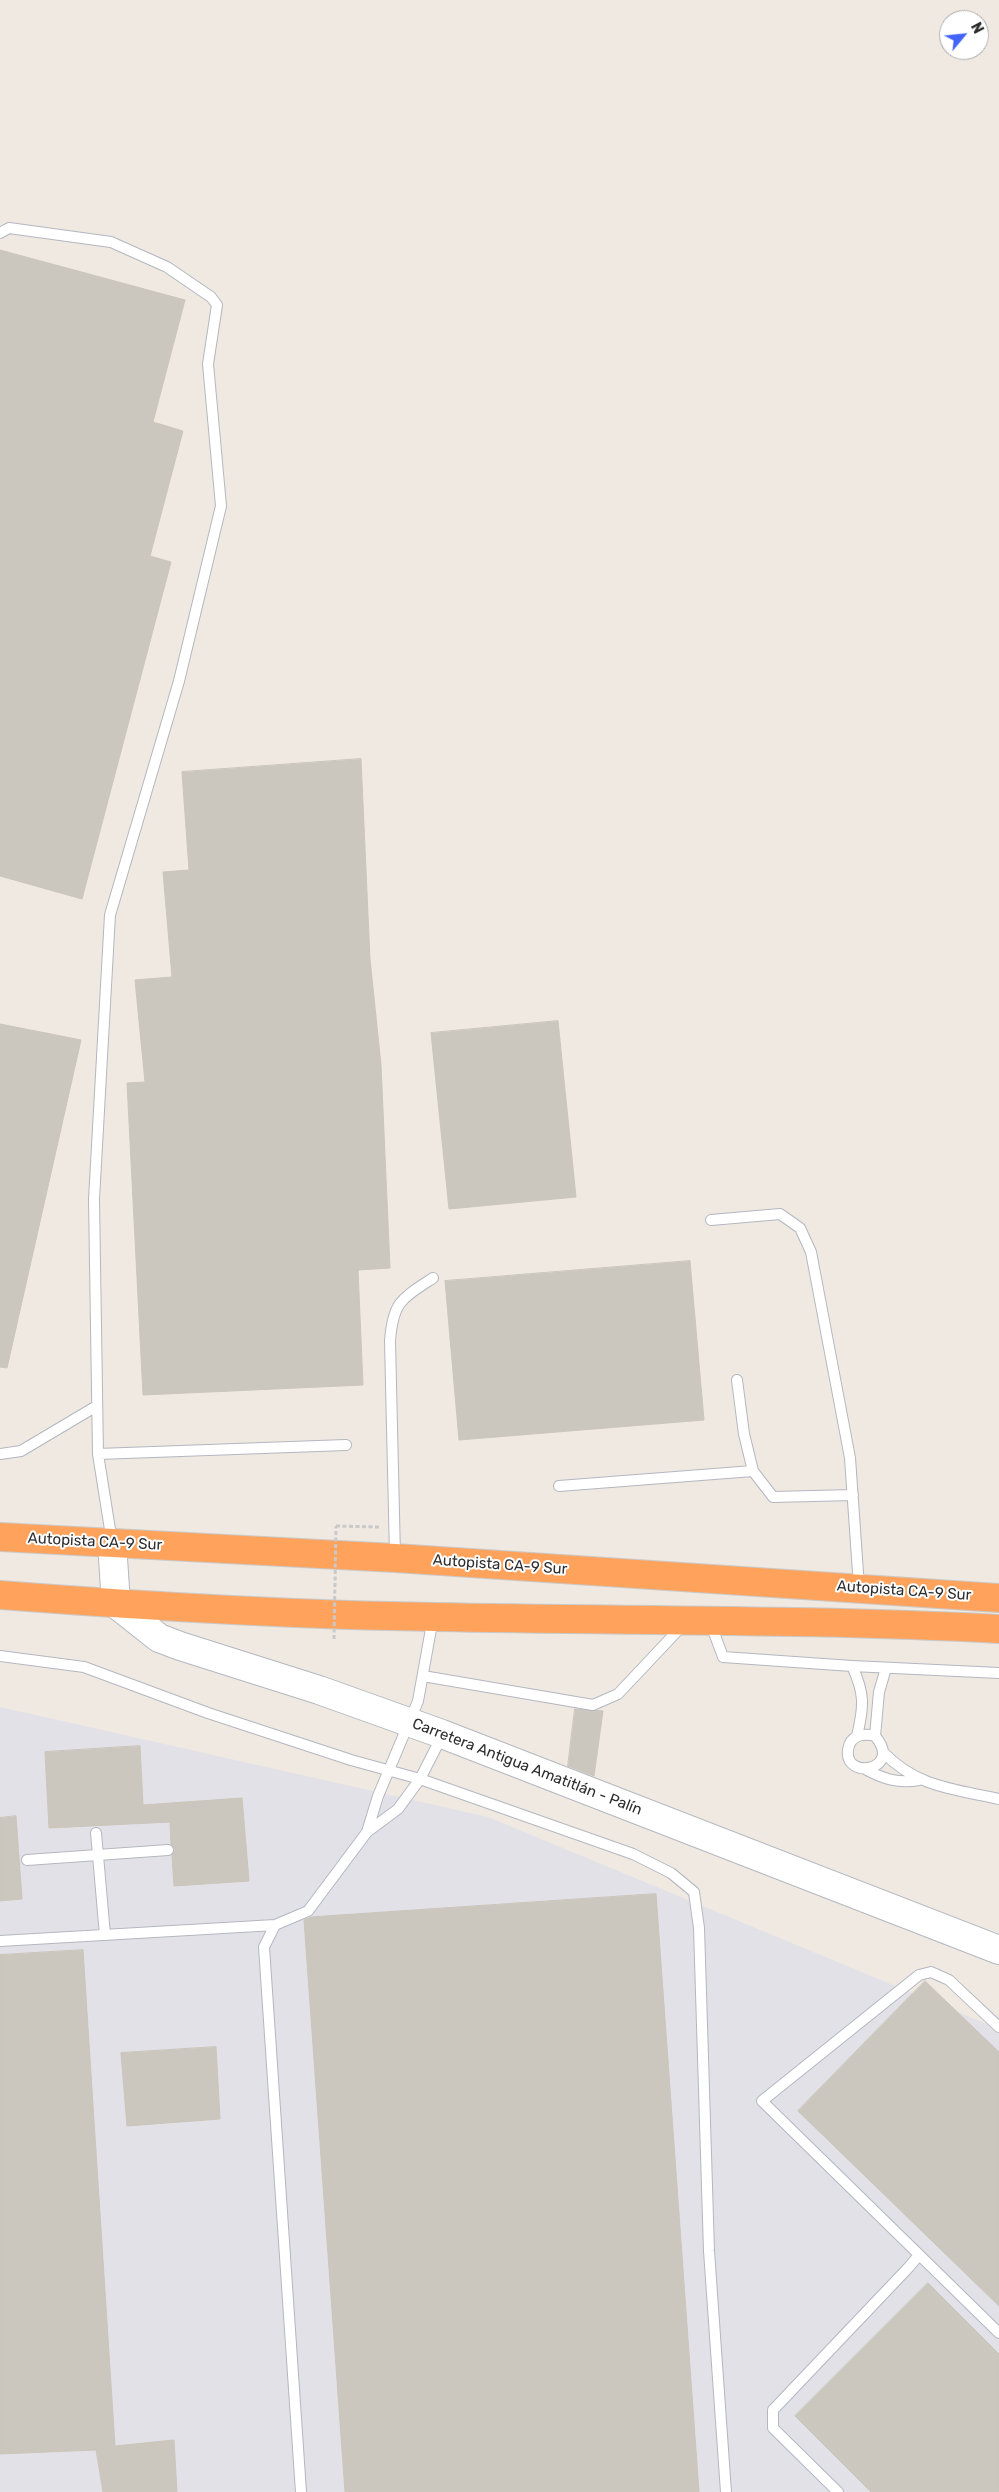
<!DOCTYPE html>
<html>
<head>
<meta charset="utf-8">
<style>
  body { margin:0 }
  #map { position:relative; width:999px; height:2492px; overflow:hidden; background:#efe9e1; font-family:Rubik,sans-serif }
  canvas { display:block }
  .north { position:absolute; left:939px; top:10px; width:50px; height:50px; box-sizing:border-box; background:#fff; border:1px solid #ababab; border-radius:50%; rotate:62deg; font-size:14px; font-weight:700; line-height:20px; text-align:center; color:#2e2e2e }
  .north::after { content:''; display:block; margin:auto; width:18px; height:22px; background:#4264fb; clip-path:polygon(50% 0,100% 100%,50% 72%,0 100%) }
</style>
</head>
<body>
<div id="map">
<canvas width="999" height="2492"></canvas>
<div class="north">N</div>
</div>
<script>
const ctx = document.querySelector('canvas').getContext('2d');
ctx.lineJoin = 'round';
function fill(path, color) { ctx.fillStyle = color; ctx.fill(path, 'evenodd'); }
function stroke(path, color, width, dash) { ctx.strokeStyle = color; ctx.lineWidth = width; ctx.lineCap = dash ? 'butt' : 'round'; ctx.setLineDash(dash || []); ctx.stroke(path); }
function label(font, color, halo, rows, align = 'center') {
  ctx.font = font + ' Rubik,sans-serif'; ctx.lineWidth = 4; ctx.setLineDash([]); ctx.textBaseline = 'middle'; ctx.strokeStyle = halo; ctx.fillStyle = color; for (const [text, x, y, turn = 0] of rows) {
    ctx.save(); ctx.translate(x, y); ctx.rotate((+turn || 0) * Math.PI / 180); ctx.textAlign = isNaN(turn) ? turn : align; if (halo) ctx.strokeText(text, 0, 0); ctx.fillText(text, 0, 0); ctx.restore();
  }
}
const industrial = new Path2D(`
  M 0,1707 L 488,1817 L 999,2029 L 999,2492 L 0,2492 Z`);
const building = new Path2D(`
  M 0,250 L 185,300 L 153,422 L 183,431 L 150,556 L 171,562 L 82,899 L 0,876 Z
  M 361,759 L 370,959 L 381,1065 L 390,1268 L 358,1270 L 363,1385 L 143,1395 L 127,1083 L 145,1082 L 135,980 L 172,977 L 163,872 L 189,870 L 182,772 Z
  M 558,1021 L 576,1197 L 449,1209 L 431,1033 Z
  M 0,1024 L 81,1040 L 7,1368 L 0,1367 Z
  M 690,1261 L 704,1420 L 459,1440 L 445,1281 Z
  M 575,1709 L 603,1711 L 594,1776 L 568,1766 Z
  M 140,1746 L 143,1805 L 242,1798 L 249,1881 L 174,1886 L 172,1856 L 175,1849 L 171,1844 L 170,1822 L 49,1828 L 45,1752 Z
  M 16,1816 L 22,1899 L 0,1901 L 0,1818 Z
  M 656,1894 L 699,2492 L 345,2492 L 304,1920 L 312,1917 Z
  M 83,1950 L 115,2446 L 174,2440 L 177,2492 L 103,2492 L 96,2450 L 0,2454 L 0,1955 Z
  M 925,1981 L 999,2052 L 999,2306 L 798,2111 Z
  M 216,2047 L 220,2119 L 127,2126 L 121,2053 Z
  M 928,2283 L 999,2354 L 999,2492 L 871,2492 L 795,2416 Z`);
const path = new Path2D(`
  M 336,1526 L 380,1527`);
const lane = new Path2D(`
  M 0,233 L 9,228 L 111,242 L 167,267 L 211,297 L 217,305 L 208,364 L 221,506 L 179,681 L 110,915 L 94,1199 L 98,1454 L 112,1542
  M 711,1220 L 780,1214 L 800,1228 L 811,1252 L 850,1458 L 859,1587
  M 737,1380 L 744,1434 L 753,1471 L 773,1497 L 853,1495
  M 0,1454 L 21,1451 L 95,1407
  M 98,1454 L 346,1445
  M 559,1486 L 753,1471
  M 395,1556 L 390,1341 C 393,1302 401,1299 433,1278
  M 710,1622 L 723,1657 L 852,1666 L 999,1673
  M 0,1656 L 84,1667 L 208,1713 L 351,1760 L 420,1779 L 633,1854 L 671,1873 L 694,1892 L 699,1928 L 709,2251 L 726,2492
  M 852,1666 C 865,1694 864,1706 857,1736
  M 423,1676 L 593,1705 L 618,1694 L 683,1625
  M 875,1736 C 863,1733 850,1735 848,1750 C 844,1781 904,1770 875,1736 L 879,1692 L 886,1668
  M 883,1752 C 916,1787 954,1789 999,1799
  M 865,1769 C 883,1779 899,1784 919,1780
  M 367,1832 L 378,1796 L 418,1701 L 433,1618
  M 96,1833 L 105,1935
  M 27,1860 L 168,1850
  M 275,1925 L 264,1947 L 301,2492
  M 0,1941 L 275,1925 L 308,1911 L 367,1832 L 398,1809 L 420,1779 L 442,1736
  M 999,2027 L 949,1980 L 931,1972 L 919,1975 L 762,2101 L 999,2333
  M 838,2492 L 773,2428 L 773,2410 L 909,2267 L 919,2255`);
const secondary = new Path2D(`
  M 112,1543 L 116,1604 L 159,1638 L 180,1646 L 319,1690 L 442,1734 L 999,1950`);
const highway = new Path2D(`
  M 0,1537 L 395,1558 L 999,1598
  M 0,1595 C 144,1606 292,1615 436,1617 C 624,1621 812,1619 999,1629`);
const pathBridge = new Path2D(`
  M 334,1639 L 336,1526`);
const streetNames = [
  ["Autopista CA-9 Sur",95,1542,3],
  ["Autopista CA-9 Sur",500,1565,4],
  ["Autopista CA-9 Sur",904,1591,4],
  ["Carretera Antigua Amatitlán - Palín",527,1767,21]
];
fill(industrial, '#e3e1e8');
fill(building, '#cbc7bf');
stroke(building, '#cbc5ba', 1);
stroke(lane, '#b4b7c1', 12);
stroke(secondary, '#b4b7c1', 30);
stroke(highway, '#c9c9c9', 30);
stroke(path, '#c9c9c9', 3, [4, 2.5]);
stroke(lane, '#fff', 10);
stroke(secondary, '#fff', 28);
stroke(highway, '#ffa35c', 28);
stroke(pathBridge, '#c9c9c9', 3, [4, 2.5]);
label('15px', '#2e2e2e', '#fff', streetNames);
</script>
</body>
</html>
